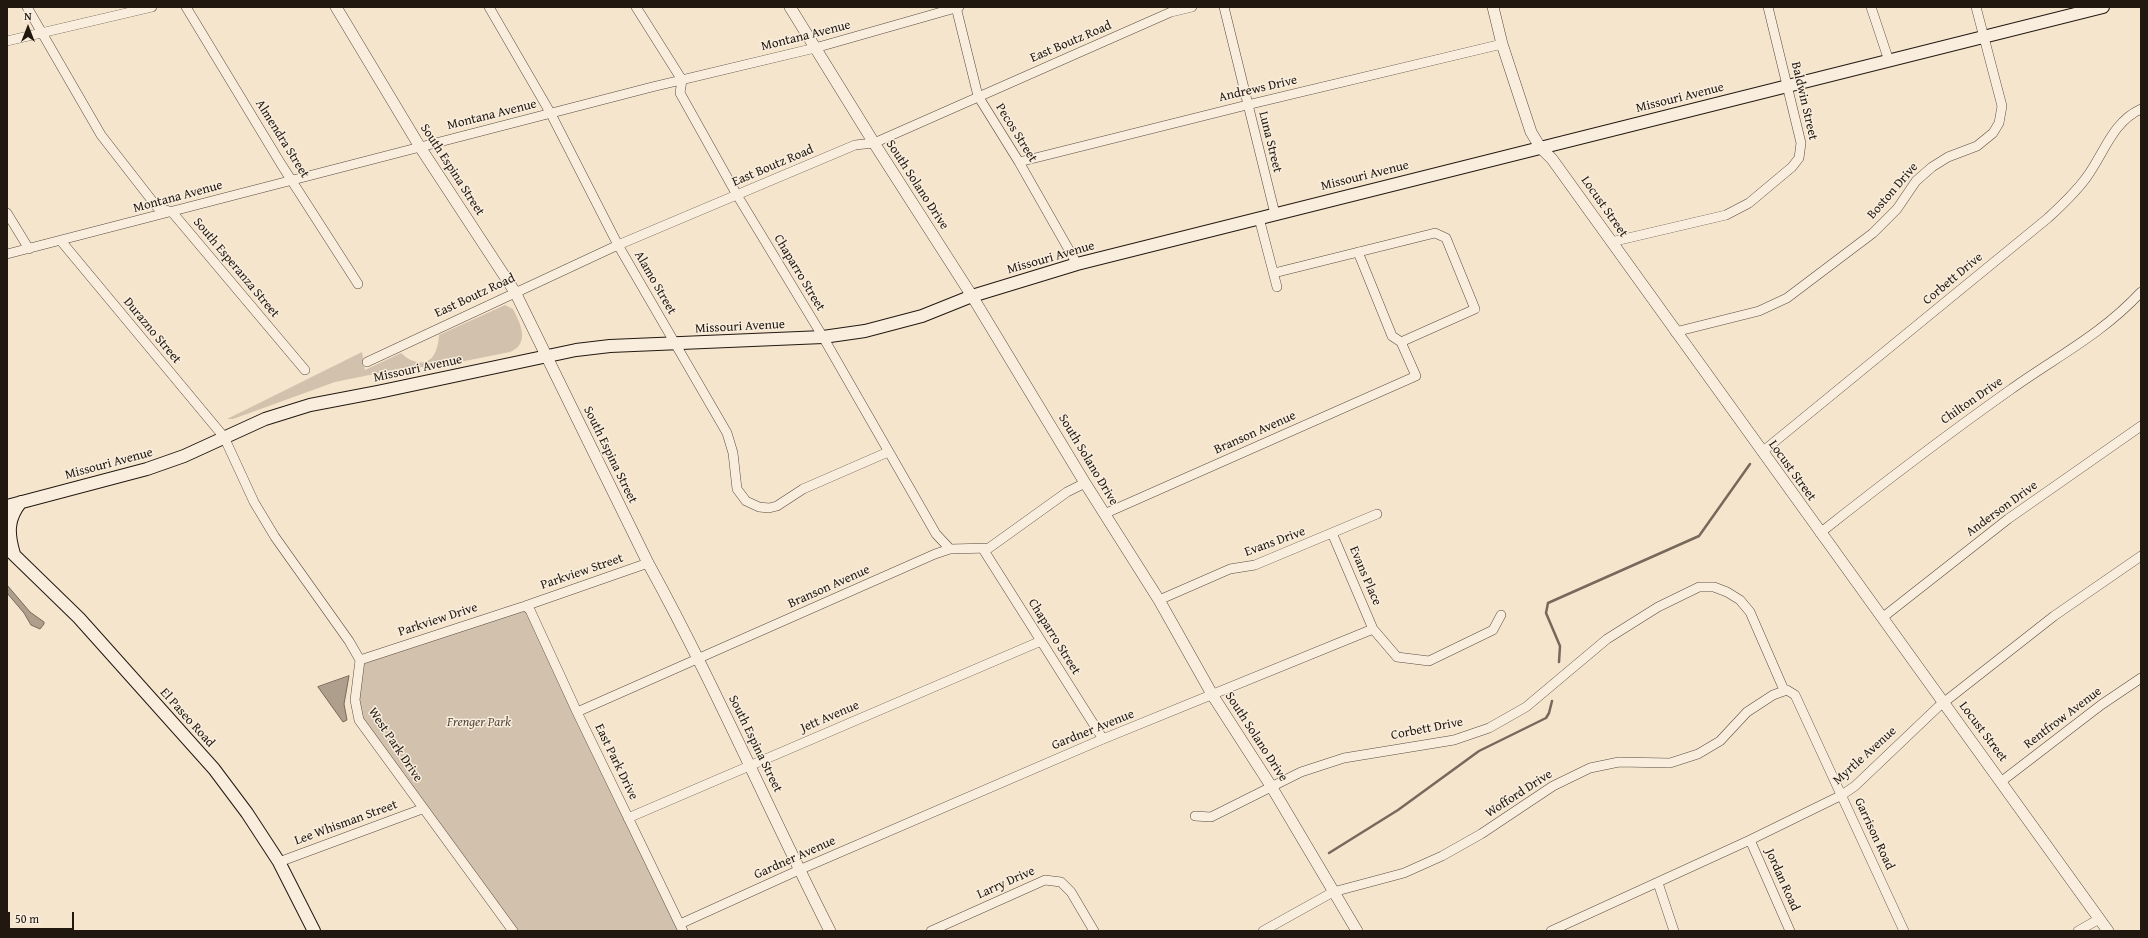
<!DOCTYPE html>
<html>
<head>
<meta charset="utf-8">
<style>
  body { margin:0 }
  #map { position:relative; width:2148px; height:938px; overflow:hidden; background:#f6e5cd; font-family:"Gentium Book Plus",serif }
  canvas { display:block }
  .frame { position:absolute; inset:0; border:8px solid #211810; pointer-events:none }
  .north { position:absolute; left:8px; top:8px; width:40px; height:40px; -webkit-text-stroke:3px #f9eede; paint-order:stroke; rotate:0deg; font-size:11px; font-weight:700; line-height:16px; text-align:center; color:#211810 }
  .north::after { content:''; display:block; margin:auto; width:14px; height:18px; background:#211810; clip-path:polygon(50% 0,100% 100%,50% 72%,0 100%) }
  .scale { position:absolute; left:8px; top:912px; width:66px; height:18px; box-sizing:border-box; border:2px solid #211810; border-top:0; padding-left:5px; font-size:12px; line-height:14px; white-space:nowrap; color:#211810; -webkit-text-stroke:3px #f9eede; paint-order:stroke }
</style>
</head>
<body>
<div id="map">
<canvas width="2148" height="938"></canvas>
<div class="frame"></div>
<div class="north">N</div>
<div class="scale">50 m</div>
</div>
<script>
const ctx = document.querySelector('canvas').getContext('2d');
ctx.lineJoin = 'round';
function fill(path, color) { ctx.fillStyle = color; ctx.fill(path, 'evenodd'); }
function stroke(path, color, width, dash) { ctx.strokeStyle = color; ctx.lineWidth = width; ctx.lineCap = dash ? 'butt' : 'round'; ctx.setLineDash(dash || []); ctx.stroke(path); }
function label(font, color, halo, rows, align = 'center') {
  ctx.font = font + ' "Gentium Book Plus",serif'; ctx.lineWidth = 3; ctx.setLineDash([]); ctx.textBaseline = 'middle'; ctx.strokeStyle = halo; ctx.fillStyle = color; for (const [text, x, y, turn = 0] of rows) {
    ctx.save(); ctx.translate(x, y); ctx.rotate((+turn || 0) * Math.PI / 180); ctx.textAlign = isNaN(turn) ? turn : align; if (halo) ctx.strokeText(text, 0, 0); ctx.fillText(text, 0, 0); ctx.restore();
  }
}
const green = new Path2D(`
  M 505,305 L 513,309 C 520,323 531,343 510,352 L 430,368 L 414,366 L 335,382 L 233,419 L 227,419 L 362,352 L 365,370 L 401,353 C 404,355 406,358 411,360 C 432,369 438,351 439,335 Z
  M 525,606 L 684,931 L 514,931 L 355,710 L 360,660 Z`);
const water = new Path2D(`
  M 7,585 L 30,612 L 44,622 L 44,624 L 40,629 L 31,625 L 24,613 L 7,593 Z
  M 349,676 L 344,704 L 347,720 L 343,722 L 318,687 Z`);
const stream = new Path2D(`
  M 1559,662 L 1560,646 L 1546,613 L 1548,603 L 1699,536 L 1750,464
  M 1329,853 L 1398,810 L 1479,751 L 1546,718 L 1549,713 L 1552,701`);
const minor = new Path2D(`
  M 27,7 L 101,135 L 157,207 L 172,212 L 305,370
  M 186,7 L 281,164 L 358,284
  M 489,7 L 551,114 L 618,245 L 727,433 L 733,453 L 737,489 L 746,501 L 759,507 L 769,508 L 777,506 L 803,489 L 888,452
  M 636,7 L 682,80 L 680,93 L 737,195 L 823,337 L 936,534 L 950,549
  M 956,7 L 978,96 L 1019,162 L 1077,264
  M 1224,7 L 1275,214
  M 1871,7 L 1889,61
  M 7,41 L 152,7
  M 1019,162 L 1247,105 L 1502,44
  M 7,213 L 29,249
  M 1259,218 L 1277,287
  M 61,241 L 224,437 L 254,502 L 275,537 L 349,641 L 360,660 L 355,700 L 359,720 L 513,931
  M 1611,242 L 1726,215 L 1749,203 L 1792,167 L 1799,158 L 1801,143 L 1768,7
  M 1358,252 L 1392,336 L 1401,342
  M 7,254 L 652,87 L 815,48 L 959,7
  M 1675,332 L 1759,311 L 1787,298 L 1873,233 L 1897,209 L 1916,181 L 1932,167 L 1948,157 L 1977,146 L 1993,133 L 1999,123 L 2002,106 L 1976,7
  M 367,362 L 618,245 L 855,145 L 874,143 L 1171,12 L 1192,7
  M 1762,452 L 2048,218 C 2061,206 2075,193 2086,178 C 2104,154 2112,122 2141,109
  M 1104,514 L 1416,376 L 1401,342 L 1475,309 L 1446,238 L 1435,233 L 1274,273
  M 1332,533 L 1373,629
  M 1820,533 C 1882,484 1945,436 2010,390 C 2056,357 2101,335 2141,292
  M 983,549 L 1103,739
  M 1159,600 L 1230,569 L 1255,565 L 1377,514
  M 525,606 L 530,610 L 577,712 L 683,931
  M 1882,618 L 2008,519 L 2141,426
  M 360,660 L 525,606 L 648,563
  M 577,712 L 935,554 L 950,549 L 989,548 L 1067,492 L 1085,483
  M 2002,781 L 2101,705 L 2141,678
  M 1195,816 L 1211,817 L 1301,772 L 1344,758 L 1454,740 L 1489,728 L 1526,707 L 1607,639 L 1658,607 L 1699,587 L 1714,587 L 1727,592 L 1740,600 L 1750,612 L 1784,690
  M 628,818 L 1041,641
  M 1750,840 L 1790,931
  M 279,862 L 422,809
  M 1658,883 L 1674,931
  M 680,924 L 799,870 L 1103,739 L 1373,629 L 1397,657 L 1429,661 L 1493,630 L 1501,615
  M 931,931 L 1045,880 L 1061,882 L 1071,892 L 1094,931
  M 1263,931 L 1333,892 L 1404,873 L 1442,856 L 1481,834 L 1553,786 L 1590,768 L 1619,762 L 1670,763 L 1698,754 L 1720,741 L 1747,712 L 1773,695 L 1787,690 L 1795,695 L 1904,931
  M 1551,931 L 1750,840 L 1842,795 L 1855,786 L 1938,707 L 2054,616 L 2141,556
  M 2078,931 L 2099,919`);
const tertiary = new Path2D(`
  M 336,7 L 420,147 L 515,292 L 648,563 C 714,683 768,809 830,931
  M 790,7 L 874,143 L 972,296 L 1085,483 L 1159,600 L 1213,696 L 1271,786 L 1357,931
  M 1493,7 L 1502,44 L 1531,132 L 1540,147 L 1552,159 L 2108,931`);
const secondary = new Path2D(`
  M 7,506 L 147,469 L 184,456 L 265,419 L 310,405 L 378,392 L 576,350 L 610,346 L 823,337 L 865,331 L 922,316 L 972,296 L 1077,264 L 2103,7
  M 7,548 L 79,618 L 214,769 L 247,813 L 279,862 L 314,931
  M 14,554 C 8,534 7,519 21,502`);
const streetNames = [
  ["Montana Avenue",806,36,-14],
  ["East Boutz Road",1071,42,-23],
  ["Andrews Drive",1258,89,-13],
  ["Missouri Avenue",1680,98,-14],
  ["Baldwin Street",1804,101,77],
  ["Montana Avenue",492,115,-14],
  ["Pecos Street",1016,133,58],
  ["Almendra Street",282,139,58],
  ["Luna Street",1270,142,76],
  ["East Boutz Road",773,166,-23],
  ["South Espina Street",452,170,57],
  ["Missouri Avenue",1365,176,-14],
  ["South Solano Drive",917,185,57],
  ["Boston Drive",1893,191,-49],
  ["Montana Avenue",178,197,-15],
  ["Locust Street",1604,207,55],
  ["Missouri Avenue",1051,258,-16],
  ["South Esperanza Street",236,268,50],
  ["Chaparro Street",799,273,59],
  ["Corbett Drive",1953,279,-40],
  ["Alamo Street",655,283,60],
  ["East Boutz Road",475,296,-25],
  ["Missouri Avenue",740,327,-3],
  ["Durazno Street",152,331,50],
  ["Missouri Avenue",418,369,-12],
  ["Chilton Drive",1972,401,-35],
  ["Branson Avenue",1255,433,-24],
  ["South Espina Street",610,455,64],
  ["South Solano Drive",1088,460,59],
  ["Missouri Avenue",109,464,-15],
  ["Locust Street",1792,471,54],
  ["Anderson Drive",2002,509,-36],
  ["Evans Drive",1275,542,-20],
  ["Parkview Street",582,572,-19],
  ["Evans Place",1365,576,67],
  ["Branson Avenue",829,587,-24],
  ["Parkview Drive",438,620,-18],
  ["Chaparro Street",1054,637,58],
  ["Jett Avenue",830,717,-23],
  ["El Paseo Road",187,718,48],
  ["Rentfrow Avenue",2063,718,-37],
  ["Corbett Drive",1427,729,-11],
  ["Gardner Avenue",1093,730,-22],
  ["Locust Street",1983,732,53],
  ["South Solano Drive",1256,737,57],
  ["South Espina Street",755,744,64],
  ["West Park Drive",395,745,56],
  ["Myrtle Avenue",1865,756,-42],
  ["East Park Drive",616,762,64],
  ["Wofford Drive",1519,794,-33],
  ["Lee Whisman Street",346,823,-20],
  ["Garrison Road",1874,834,65],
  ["Gardner Avenue",795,858,-24],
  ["Jordan Road",1782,880,66],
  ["Larry Drive",1006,883,-24]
];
const parkNames = [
  ["Frenger Park",479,723]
];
fill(green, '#d2c2ad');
fill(water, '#ae9f8d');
stroke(water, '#76695b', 1);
stroke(stream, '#76695b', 2.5);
stroke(minor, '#564b3f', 10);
stroke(tertiary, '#564b3f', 12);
stroke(secondary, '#211810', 14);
stroke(minor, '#f9eede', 9);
stroke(tertiary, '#f9eede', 11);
stroke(secondary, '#f9eede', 12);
label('13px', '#211810', '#f9eede', streetNames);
label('italic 13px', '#564b3f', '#f9eede', parkNames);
</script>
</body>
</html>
